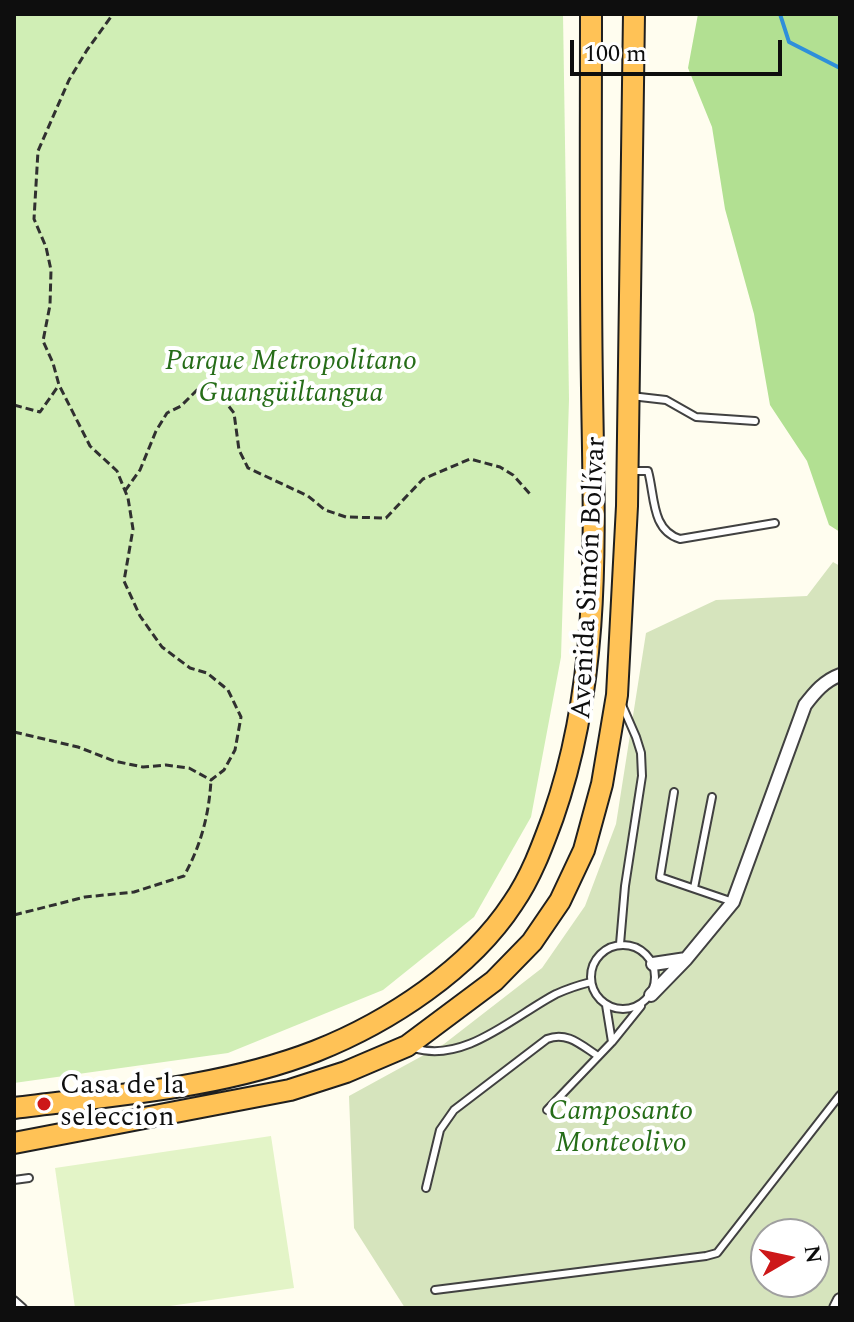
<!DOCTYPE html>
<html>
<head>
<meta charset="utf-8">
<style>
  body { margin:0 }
  #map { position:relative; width:854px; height:1322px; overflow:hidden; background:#fffdef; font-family:Spectral,serif }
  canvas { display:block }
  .frame { position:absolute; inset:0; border:16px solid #0e0e0e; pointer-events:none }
  .north { position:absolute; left:750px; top:1218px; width:80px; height:80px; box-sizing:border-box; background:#fff; border:2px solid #9f9f9f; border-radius:50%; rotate:81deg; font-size:22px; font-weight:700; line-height:32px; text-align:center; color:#0e0e0e }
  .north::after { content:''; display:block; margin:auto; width:28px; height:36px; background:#cd1819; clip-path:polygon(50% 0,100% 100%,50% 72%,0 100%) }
  .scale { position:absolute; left:570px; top:40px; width:212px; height:36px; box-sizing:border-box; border:4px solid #0e0e0e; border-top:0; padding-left:10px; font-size:24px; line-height:28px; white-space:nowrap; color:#0e0e0e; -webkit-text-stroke:6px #fff; paint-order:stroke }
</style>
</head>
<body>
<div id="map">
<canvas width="854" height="1322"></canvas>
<div class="frame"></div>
<div class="north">N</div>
<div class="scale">100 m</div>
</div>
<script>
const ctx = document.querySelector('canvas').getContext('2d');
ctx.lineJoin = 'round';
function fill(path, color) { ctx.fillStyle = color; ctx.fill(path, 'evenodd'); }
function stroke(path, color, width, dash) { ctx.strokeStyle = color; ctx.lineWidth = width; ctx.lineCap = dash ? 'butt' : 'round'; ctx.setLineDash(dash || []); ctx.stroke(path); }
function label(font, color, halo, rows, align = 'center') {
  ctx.font = font + ' Spectral,serif'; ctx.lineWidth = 8; ctx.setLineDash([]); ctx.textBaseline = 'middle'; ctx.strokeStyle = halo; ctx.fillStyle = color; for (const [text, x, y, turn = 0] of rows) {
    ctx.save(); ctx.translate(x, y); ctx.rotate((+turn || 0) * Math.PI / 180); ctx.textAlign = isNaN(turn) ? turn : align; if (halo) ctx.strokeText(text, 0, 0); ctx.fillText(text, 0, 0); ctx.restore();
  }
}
const green = new Path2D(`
  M 14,14 L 563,14 L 569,399 L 561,657 L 531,817 L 474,917 L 383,990 L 228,1053 L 14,1083 Z`);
const forest = new Path2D(`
  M 698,14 L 840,14 L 840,532 L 829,525 L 807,461 L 770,405 L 754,314 L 725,209 L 712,127 L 688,68 Z`);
const cemetery = new Path2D(`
  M 833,562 L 840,566 L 840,1308 L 405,1308 L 354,1228 L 349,1096 L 444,1044 L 542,968 L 585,906 L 616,824 L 646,633 L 716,600 L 807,596 ZM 766,1234 L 814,1234 L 814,1282 L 766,1282 Z`);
const pitch = new Path2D(`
  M 271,1136 L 294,1288 L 156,1308 L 75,1308 L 55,1168 Z`);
const stream = new Path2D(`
  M 780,14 L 789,42 L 840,68`);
const path = new Path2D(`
  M 14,405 L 40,412 L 59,385
  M 125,491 L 140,470 L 156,431 L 167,413 L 181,406 L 199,388 L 217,391 L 234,413 L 239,450 L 248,468 L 308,496 L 325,510 L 346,517 L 386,518 L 423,479 L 470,459 L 500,467 L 513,475 L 530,494
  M 14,732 L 78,747 L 114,761 L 143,767 L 166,765 L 189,768 L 211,780 L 224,770 L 235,750 L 241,717 L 228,690 L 207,673 L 190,668 L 162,647 L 140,616 L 124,581 L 133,529 L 128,498 L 117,471 L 90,446 L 59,385 L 53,363 L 43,341 L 50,305 L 51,270 L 46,247 L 34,219 L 38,151 L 69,80 L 87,50 L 113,14
  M 14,915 L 85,897 L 134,892 L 184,876 C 201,845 209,815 211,780`);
const service = new Path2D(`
  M 631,396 L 666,400 L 696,417 L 755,421
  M 631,471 L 648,471 C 655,496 651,530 680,539 L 775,523
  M 674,792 L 660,877 L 733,902
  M 694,888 L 712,797
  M 620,944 L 625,886 L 642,776 L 641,753 L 636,737 L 622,705
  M591 977a32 32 0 1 1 64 0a32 32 0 1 1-64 0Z
  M 606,1005 L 612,1042
  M 414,1048 C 464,1064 514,1016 556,994 C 567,989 579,985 591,982
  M 547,1110 L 612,1042 L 641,1006
  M 14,1180 L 29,1178
  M 426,1188 L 440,1130 L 454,1110 L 547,1039 C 567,1031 581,1045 598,1056
  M 435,1290 L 706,1256 L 717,1253 L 840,1095
  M 14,1300 L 23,1308`);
const minor = new Path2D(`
  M 653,964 L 686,959
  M 651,995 L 686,959 L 733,902 L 805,705 C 815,692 824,681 840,675
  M 836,1308 L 840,1300`);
const trunk = new Path2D(`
  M 14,1108 C 115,1095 221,1088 316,1051 C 389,1022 470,969 513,903 C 531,877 542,847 553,817 C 602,677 594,534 592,388 C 590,264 591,139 591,14
  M 14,1143 L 290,1090 L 346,1072 L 407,1046 L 494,981 L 532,942 L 560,901 L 584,850 L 602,784 L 617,695 L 627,506 L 634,14`);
const markers = [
  [44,1104,8,"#cd1819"]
];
const parkNames = [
  ["Parque Metropolitano",291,364],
  ["Guangüiltangua",291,396],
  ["Camposanto",621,1114],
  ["Monteolivo",621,1146]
];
const streetNames = [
  ["Avenida Simón Bolívar",591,578,-87]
];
const poiNames = [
  ["Casa de la",60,1088],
  ["seleccion",60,1120]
];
fill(green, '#d0eeb5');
fill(forest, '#b2e092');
fill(cemetery, '#d6e4bd');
fill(pitch, '#e3f4c7');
stroke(stream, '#2e8fda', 4);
stroke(service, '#414141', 10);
stroke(minor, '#414141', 16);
stroke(trunk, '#1f1f1f', 24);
stroke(path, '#303030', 3, [8, 4]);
stroke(service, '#fff', 6);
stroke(minor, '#fff', 12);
stroke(trunk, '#ffc256', 20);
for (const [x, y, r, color] of markers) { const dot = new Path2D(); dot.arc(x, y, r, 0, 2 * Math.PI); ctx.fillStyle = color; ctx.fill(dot); stroke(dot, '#fff', 3); }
label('italic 28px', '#266d18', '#fff', parkNames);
label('28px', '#0e0e0e', '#fff', streetNames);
label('28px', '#0e0e0e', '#fff', poiNames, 'left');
</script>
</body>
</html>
